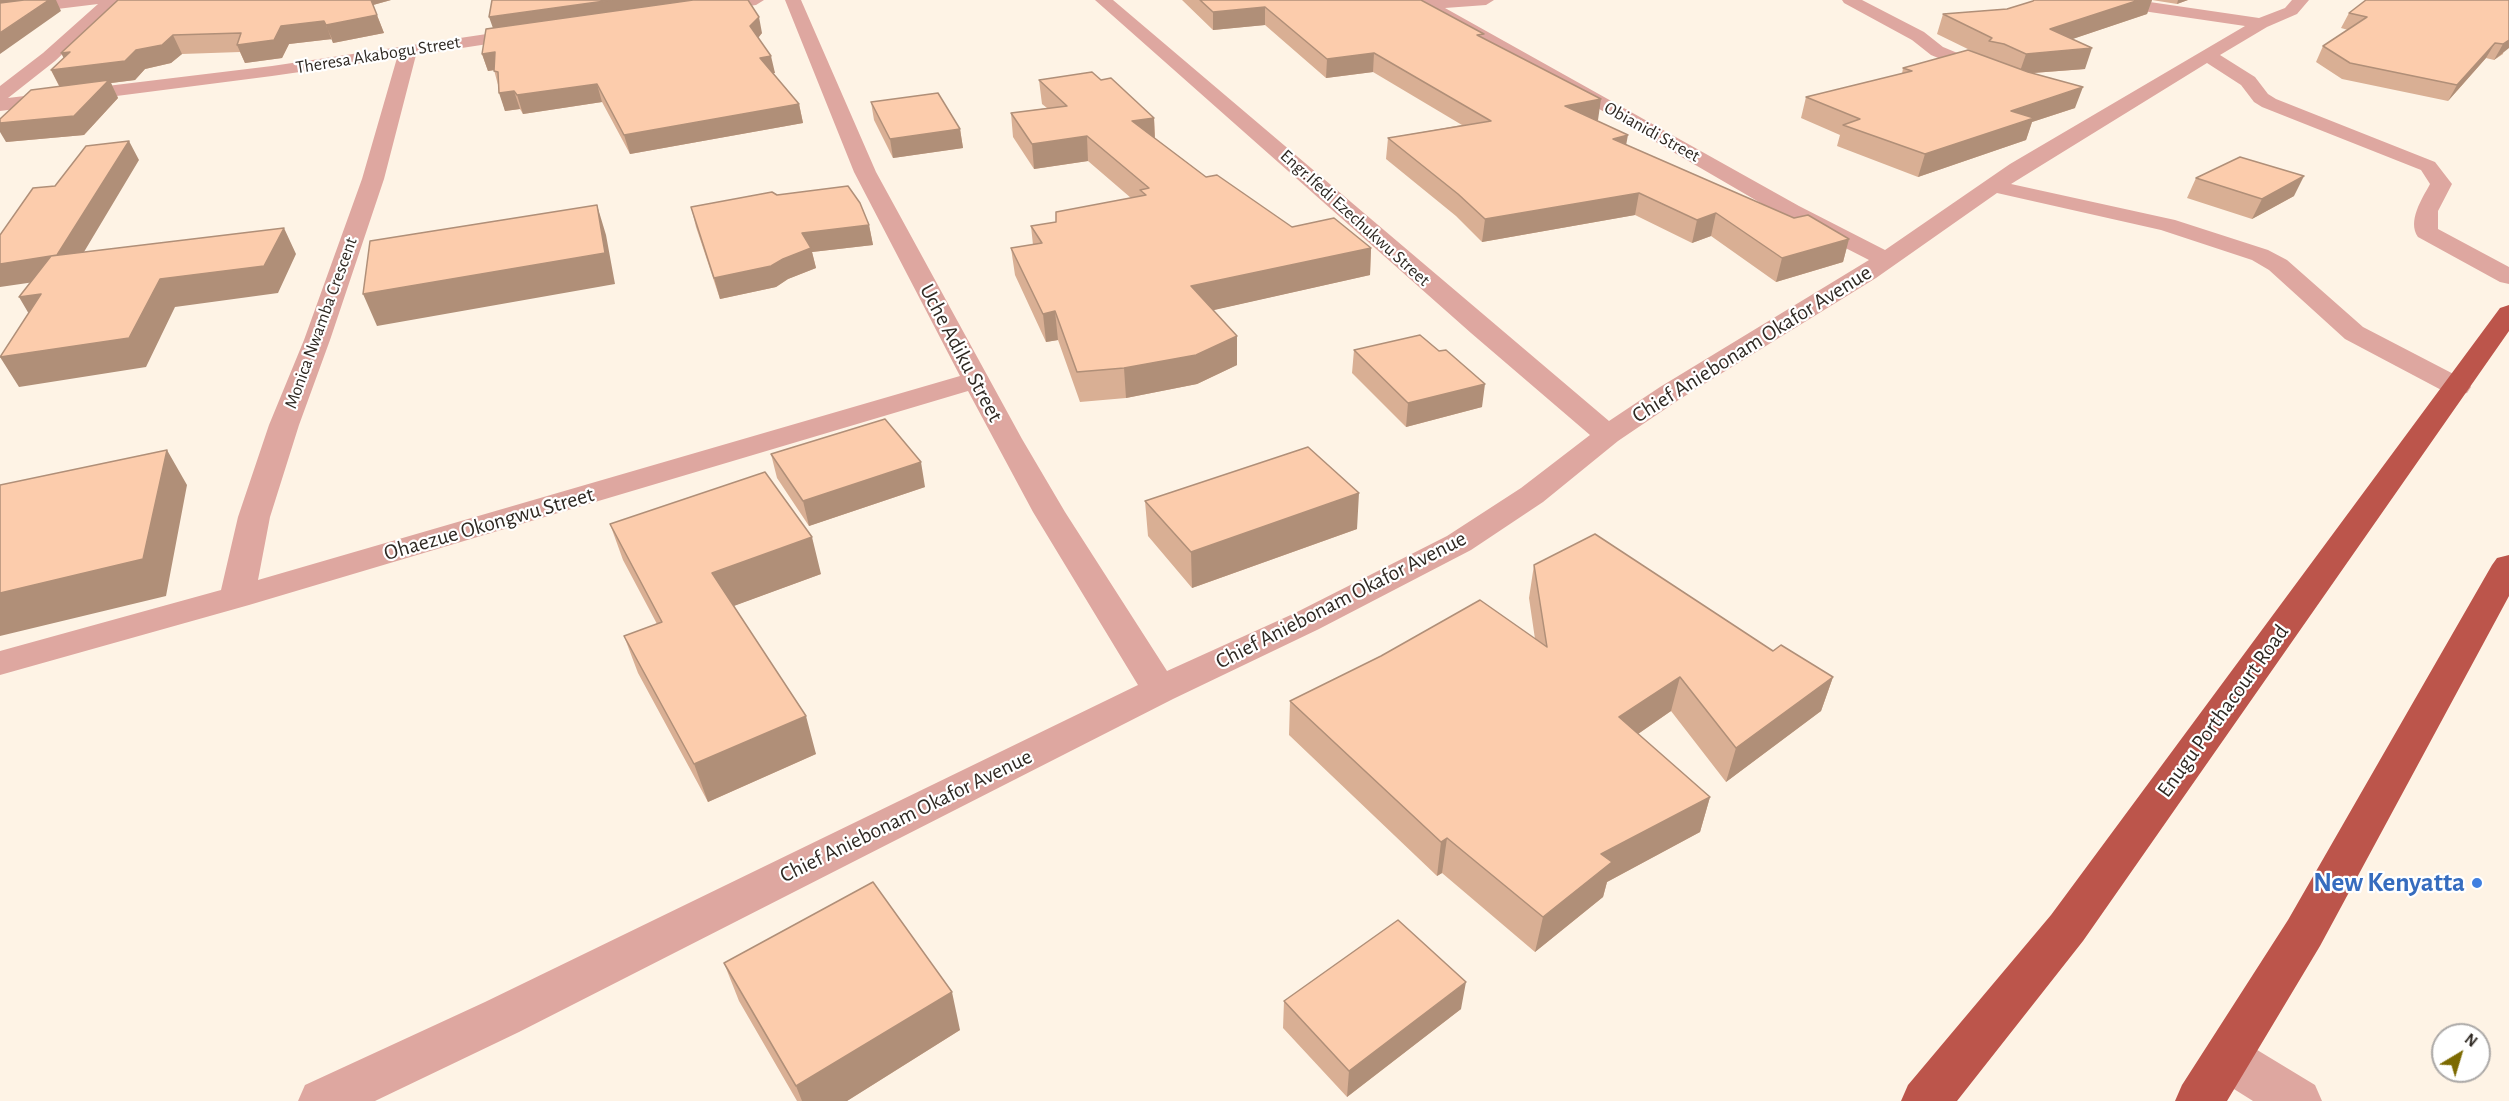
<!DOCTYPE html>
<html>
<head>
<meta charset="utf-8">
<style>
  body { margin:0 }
  #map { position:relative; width:2509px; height:1101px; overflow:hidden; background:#fef3e5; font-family:"Alegreya Sans",sans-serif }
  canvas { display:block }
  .north { position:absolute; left:2431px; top:1023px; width:60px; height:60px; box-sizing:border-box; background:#fff; border:2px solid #aca9a7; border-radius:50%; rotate:38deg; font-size:16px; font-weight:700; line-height:24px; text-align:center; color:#2f2923 }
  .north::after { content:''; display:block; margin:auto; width:21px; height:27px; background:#7c6a01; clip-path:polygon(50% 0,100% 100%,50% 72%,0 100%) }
</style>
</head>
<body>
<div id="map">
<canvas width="2509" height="1101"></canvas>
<div class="north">N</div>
</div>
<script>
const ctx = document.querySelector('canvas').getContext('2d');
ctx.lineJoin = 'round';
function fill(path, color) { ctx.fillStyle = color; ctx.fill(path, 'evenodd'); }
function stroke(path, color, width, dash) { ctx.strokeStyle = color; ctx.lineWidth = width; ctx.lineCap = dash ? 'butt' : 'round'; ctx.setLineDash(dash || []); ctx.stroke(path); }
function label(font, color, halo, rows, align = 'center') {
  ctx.font = font + ' "Alegreya Sans",sans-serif'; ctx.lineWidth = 4.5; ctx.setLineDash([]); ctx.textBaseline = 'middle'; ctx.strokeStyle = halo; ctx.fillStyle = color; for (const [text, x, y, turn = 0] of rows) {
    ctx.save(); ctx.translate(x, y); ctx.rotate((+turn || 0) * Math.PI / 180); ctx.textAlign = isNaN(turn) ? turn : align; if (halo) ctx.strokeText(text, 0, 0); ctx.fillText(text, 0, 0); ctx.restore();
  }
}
const minor = new Path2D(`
  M 52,0 L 120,0 L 55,61 L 8,98 L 272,66 L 527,28 L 533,29 L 536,33 L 533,37 L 527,38 L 416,55 L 384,179 L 330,340 L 299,425 L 270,517 L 258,580 L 960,376 L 854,172 L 785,0 L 801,0 L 876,172 L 1022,439 L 1065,512 L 1167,671 L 1295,613 L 1447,536 L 1521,488 L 1590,435 L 1471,333 L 1095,0 L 1113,0 L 1609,421 L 1660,387 L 1869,260 L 1783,216 L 1412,0 L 1494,0 L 1486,5 L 1445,8 L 1799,206 L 1885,250 L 2010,164 L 2245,26 L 2102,5 L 2094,0 L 2136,0 L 2259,18 L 2285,8 L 2292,0 L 2309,0 L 2297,14 L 2267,27 L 2220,55 L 2255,77 L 2268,94 L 2276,99 L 2435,162 L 2452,184 L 2438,211 L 2438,229 L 2509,267 L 2509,284 L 2500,282 L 2418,237 C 2407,221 2422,199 2430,184 L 2421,170 L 2262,107 L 2254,102 L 2241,85 L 2207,63 L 2011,184 L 2175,220 L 2268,250 L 2287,260 L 2363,327 L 2467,381 L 2471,387 L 2467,393 L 2457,395 L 2447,393 L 2345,339 L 2269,270 L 2252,260 L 2161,230 L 1997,193 L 1876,278 L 1680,399 L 1618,441 L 1543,502 L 1471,550 L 1319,629 L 1173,699 L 519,1032 L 375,1101 L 298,1101 L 305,1085 L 485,1002 L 1138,685 L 1033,512 L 968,391 L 249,605 L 0,675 L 0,651 L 221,590 L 238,517 L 269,425 L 304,340 L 362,179 L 397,58 L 272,76 L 0,111 L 0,86 L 43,53 L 98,4 L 0,16 L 0,6 Z
  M 724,0 L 764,0 L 756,5 L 703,13 L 695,8 L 697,5 Z
  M 1842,0 L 1862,0 L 1924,32 L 1943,47 L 1996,69 L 1999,73 L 1996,77 L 1984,77 L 1931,55 L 1912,40 L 1844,3 Z
  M 2227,1036 L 2244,1042 L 2315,1085 L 2322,1101 L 2253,1101 L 2210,1074 L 2203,1058 L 2210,1042 Z`);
const trunk = new Path2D(`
  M 2509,305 L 2509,331 L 2083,941 L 1957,1101 L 1901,1101 L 1908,1085 L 2051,915 L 2500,308 Z
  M 2509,555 L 2509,596 L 2320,946 L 2227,1101 L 2175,1101 L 2182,1085 L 2288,920 L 2492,565 L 2497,558 Z`);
const wall = new Path2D(`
  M 118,0 L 391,0 L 373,5 L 384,33 L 333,43 L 332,39 L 289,44 L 282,58 L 245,63 L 240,52 L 182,54 L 171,63 L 145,69 L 135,80 L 111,83 L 118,98 L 84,135 L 6,142 L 59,86 L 51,70 L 64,58 Z
  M 1182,0 L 1421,0 L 1484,39 L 1598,120 L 1595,120 L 1626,145 L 1794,218 L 1849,239 L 1843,262 L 1776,282 L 1711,236 L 1692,243 L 1635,215 L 1482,242 L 1456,216 L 1386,159 L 1388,138 L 1462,125 L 1373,72 L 1326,78 L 1265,25 L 1213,30 Z
  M 2034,0 L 2188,0 L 2177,4 L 2152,0 L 2147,14 L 2072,39 L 2085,69 L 2033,73 L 2075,108 L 2032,122 L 2026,140 L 1918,177 L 1837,146 L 1840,135 L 1801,118 L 1806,97 L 1902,74 L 1903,68 L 1976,53 L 1937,34 L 1943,14 L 2007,9 L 2033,1 Z
  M 2509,0 L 2503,54 L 2494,60 L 2486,58 L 2448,101 L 2342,79 L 2316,62 L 2323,46 L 2348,30 L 2341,28 L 2349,13 Z
  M 493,28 L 762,33 L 758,38 L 775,73 L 773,73 L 799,104 L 803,123 L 630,154 L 602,102 L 523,114 L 520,109 L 505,111 L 494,70 L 488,71 L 482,54 Z
  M 1039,80 L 1101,80 L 1154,118 L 1155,138 L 1206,177 L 1292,227 L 1371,248 L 1370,275 L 1213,310 L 1237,365 L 1197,384 L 1126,398 L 1080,402 L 1058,340 L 1046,342 L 1015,275 L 1011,248 L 1033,245 L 1031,226 L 1056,222 L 1131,198 L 1088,161 L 1034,169 L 1013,137 L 1011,113 L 1047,108 L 1042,104 Z
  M 871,102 L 960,129 L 963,148 L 893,158 L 874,120 Z
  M 2196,178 L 2294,196 L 2252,219 L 2187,198 Z
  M 777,195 L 869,225 L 873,245 L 812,252 L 816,268 L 788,279 L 776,287 L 720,299 L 696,227 L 691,207 Z
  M 1354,350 L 1439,351 L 1482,407 L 1406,427 L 1352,373 Z
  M 771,454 L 925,487 L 809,526 L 777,478 Z
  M 1145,501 L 1357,529 L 1192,588 L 1148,536 Z
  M 610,524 L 821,574 L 733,606 L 816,754 L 708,802 L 638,673 L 624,636 L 657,624 L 623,560 Z
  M 1534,565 L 1773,651 L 1833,677 L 1821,711 L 1726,782 L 1671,711 L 1638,734 L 1710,797 L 1700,832 L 1607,882 L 1603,897 L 1535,952 L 1442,873 L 1437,876 L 1289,735 L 1290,701 L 1535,639 L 1529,598 Z
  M 724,963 L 960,1030 L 847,1101 L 797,1101 L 739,1001 Z
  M 1284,1001 L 1461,1009 L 1347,1097 L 1283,1028 Z`);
const shadedWall = new Path2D(`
  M 0,0 L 34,0 L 0,4 Z
  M 49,0 L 56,0 L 61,11 L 0,54 L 0,33 Z
  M 371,0 L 391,0 L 373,5 L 384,33 L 333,43 L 326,25 Z
  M 612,0 L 707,0 L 494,31 L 489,17 Z
  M 2139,0 L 2152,0 L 2147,14 L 2043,49 L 2050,29 Z
  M 2178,0 L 2188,0 L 2177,4 Z
  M 1265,7 L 1265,25 L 1213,30 L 1213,12 Z
  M 759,17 L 762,33 L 754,43 L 750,26 Z
  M 324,21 L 332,39 L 289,44 L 282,58 L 245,63 L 237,45 L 281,26 Z
  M 173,35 L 182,54 L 171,63 L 145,69 L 135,80 L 111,83 L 118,98 L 84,135 L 6,142 L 0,132 L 0,123 L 61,89 L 51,70 L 69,68 L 61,53 L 136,50 Z
  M 2509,40 L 2509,48 L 2494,60 L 2503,44 Z
  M 2495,43 L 2486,58 L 2448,101 L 2457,85 Z
  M 2092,48 L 2085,69 L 2019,74 L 2026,54 Z
  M 495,52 L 501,69 L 488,71 L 482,54 Z
  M 1374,53 L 1373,72 L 1326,78 L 1327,59 Z
  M 771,56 L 775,73 L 764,75 L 760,58 Z
  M 597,84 L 602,102 L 523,114 L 517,95 Z
  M 2083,87 L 2075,108 L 2032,122 L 2026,140 L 1918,177 L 1925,154 L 2011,111 Z
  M 514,91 L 520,109 L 505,111 L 499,93 Z
  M 1601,99 L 1598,120 L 1562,127 L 1565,106 Z
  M 799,104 L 803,123 L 630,154 L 624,135 Z
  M 1154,118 L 1155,142 L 1132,121 Z
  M 960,129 L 963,148 L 893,158 L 890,139 Z
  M 1628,135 L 1624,156 L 1613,139 Z
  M 1087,136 L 1088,161 L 1034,169 L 1032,144 Z
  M 129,141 L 139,160 L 69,277 L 0,287 L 0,264 Z
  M 2304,176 L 2294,196 L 2252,219 L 2262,199 Z
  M 1639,193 L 1635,215 L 1482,242 L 1485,219 Z
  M 597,205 L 606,235 L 615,284 L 377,326 L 363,294 Z
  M 1716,213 L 1711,236 L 1692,243 L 1697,220 Z
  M 869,225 L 873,245 L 812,252 L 816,268 L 788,279 L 776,287 L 720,299 L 714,278 L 783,259 L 802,233 Z
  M 284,228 L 296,254 L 278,293 L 175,307 L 146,367 L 19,387 L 0,357 L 160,279 Z
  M 1849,239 L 1843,262 L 1776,282 L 1782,258 Z
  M 1371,248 L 1370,275 L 1192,315 L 1191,286 Z
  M 41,294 L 36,326 L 19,297 Z
  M 1055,311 L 1058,340 L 1046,342 L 1043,314 Z
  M 1237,336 L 1237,365 L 1197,384 L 1126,398 L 1124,368 Z
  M 1485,384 L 1482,407 L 1406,427 L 1408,403 Z
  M 167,450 L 187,485 L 166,596 L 0,636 L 0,593 Z
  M 921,462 L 925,487 L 809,526 L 803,501 Z
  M 1359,493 L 1357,529 L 1192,588 L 1191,552 Z
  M 812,537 L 821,574 L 723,610 L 712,573 Z
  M 1680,677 L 1671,711 L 1612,752 L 1619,717 Z
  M 1833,677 L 1821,711 L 1726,782 L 1736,748 Z
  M 806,716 L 816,754 L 708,802 L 694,764 Z
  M 1710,797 L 1700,832 L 1607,882 L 1603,897 L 1535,952 L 1543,917 L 1601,854 Z
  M 1447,838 L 1442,873 L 1437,876 L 1441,842 Z
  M 1466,982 L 1461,1009 L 1347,1097 L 1349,1071 Z
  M 952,992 L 960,1030 L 847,1101 L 802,1101 L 796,1086 Z`);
const building = new Path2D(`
  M 24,0 L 49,0 L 0,33 L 0,3 Z
  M 118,0 L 371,0 L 377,15 L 326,25 L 324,21 L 281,26 L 274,40 L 237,45 L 241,33 L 173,35 L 162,45 L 136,50 L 125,61 L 51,70 L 70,52 L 61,53 Z
  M 492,0 L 612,0 L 489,17 Z
  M 693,0 L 748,0 L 759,17 L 750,26 L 771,56 L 760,58 L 799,104 L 624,135 L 597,84 L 517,95 L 514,91 L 499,93 L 498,72 L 494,71 L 495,52 L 482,54 L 486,29 Z
  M 1200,0 L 1421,0 L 1484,34 L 1477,35 L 1601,99 L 1565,106 L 1628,135 L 1613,139 L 1794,218 L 1808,215 L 1849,239 L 1782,258 L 1716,213 L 1697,220 L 1639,193 L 1485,219 L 1458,194 L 1388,138 L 1491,121 L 1374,53 L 1327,59 L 1265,7 L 1213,12 Z
  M 2034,0 L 2139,0 L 2050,29 L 2092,48 L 2026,54 L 2004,44 L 1989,41 L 1992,38 L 1943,14 L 2007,9 L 2033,1 Z
  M 2366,0 L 2509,0 L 2509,40 L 2503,44 L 2495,43 L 2457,85 L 2350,63 L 2323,46 L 2367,17 L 2349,13 Z
  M 1968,50 L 2028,72 L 2083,87 L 2011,111 L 2034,118 L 1925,154 L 1843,125 L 1860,119 L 1806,97 L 1912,71 L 1903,68 Z
  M 1092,72 L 1101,80 L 1111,78 L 1154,118 L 1132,121 L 1206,177 L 1217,175 L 1292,227 L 1334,218 L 1371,248 L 1191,286 L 1237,336 L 1196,355 L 1124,368 L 1077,372 L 1055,311 L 1043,314 L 1011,248 L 1042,243 L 1031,226 L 1056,222 L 1056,212 L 1146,195 L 1140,190 L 1149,188 L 1087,136 L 1032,144 L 1011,113 L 1067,106 L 1039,80 Z
  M 109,80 L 74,116 L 0,123 L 0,119 L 31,90 Z
  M 938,93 L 960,129 L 890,139 L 871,102 Z
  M 129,141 L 57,255 L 0,264 L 0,235 L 33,188 L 55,186 L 86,146 Z
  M 2240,157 L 2304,176 L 2262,199 L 2196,178 Z
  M 848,186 L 860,203 L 869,225 L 802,233 L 811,248 L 783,259 L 771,266 L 714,278 L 691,207 L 772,192 L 777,195 Z
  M 597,205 L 605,253 L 363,294 L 370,241 Z
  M 284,228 L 264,266 L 160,279 L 129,338 L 0,357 L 41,294 L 19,297 L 51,256 Z
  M 1420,335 L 1439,351 L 1446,350 L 1485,384 L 1408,403 L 1354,350 Z
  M 885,419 L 921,462 L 803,501 L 771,454 Z
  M 1308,447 L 1359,493 L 1191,552 L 1145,501 Z
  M 167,450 L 143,559 L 0,593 L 0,485 Z
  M 765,472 L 812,537 L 712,573 L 806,716 L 694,764 L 624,636 L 662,622 L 610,524 Z
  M 1595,534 L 1773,651 L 1781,645 L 1833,677 L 1736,748 L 1680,677 L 1619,717 L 1710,797 L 1601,854 L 1612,862 L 1543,917 L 1447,838 L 1441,842 L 1290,701 L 1381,656 L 1480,600 L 1547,647 L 1534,565 Z
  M 873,882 L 952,992 L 796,1086 L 724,963 Z
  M 1398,920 L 1466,982 L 1349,1071 L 1284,1001 Z`);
const markers = [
  [2477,883,6,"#3f7fe0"]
];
const farStreetnames = [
  ["Theresa Akabogu Street",378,55,-9],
  ["Obianidi Street",1652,132,29],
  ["Engr.Ifedi Ezechukwu Street",1355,218,42],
  ["Monica Nwamba Crescent",321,323,-70]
];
const streetNames = [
  ["Chief Aniebonam Okafor Avenue",1752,344,-32],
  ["Uche Adiku Street",961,353,62],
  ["Ohaezue Okongwu Street",489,524,-16],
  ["Chief Aniebonam Okafor Avenue",1341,600,-27],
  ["Enugu Porthacourt Road",2223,711,-54],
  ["Chief Aniebonam Okafor Avenue",906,816,-26]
];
const nearShopnames = [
  ["New Kenyatta",2465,883]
];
fill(minor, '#dea7a0');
fill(trunk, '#bc554b');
fill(wall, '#d9af94');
fill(shadedWall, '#b08f78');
fill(building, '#fcccac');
stroke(building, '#b08f78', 1.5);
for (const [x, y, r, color] of markers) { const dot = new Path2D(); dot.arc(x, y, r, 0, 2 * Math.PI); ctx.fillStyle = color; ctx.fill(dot); stroke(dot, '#fff', 2); }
label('18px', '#2f2923', '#fff', farStreetnames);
label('22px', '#2f2923', '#fff', streetNames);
label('bold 27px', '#366cbe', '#fff', nearShopnames, 'right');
</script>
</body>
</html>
